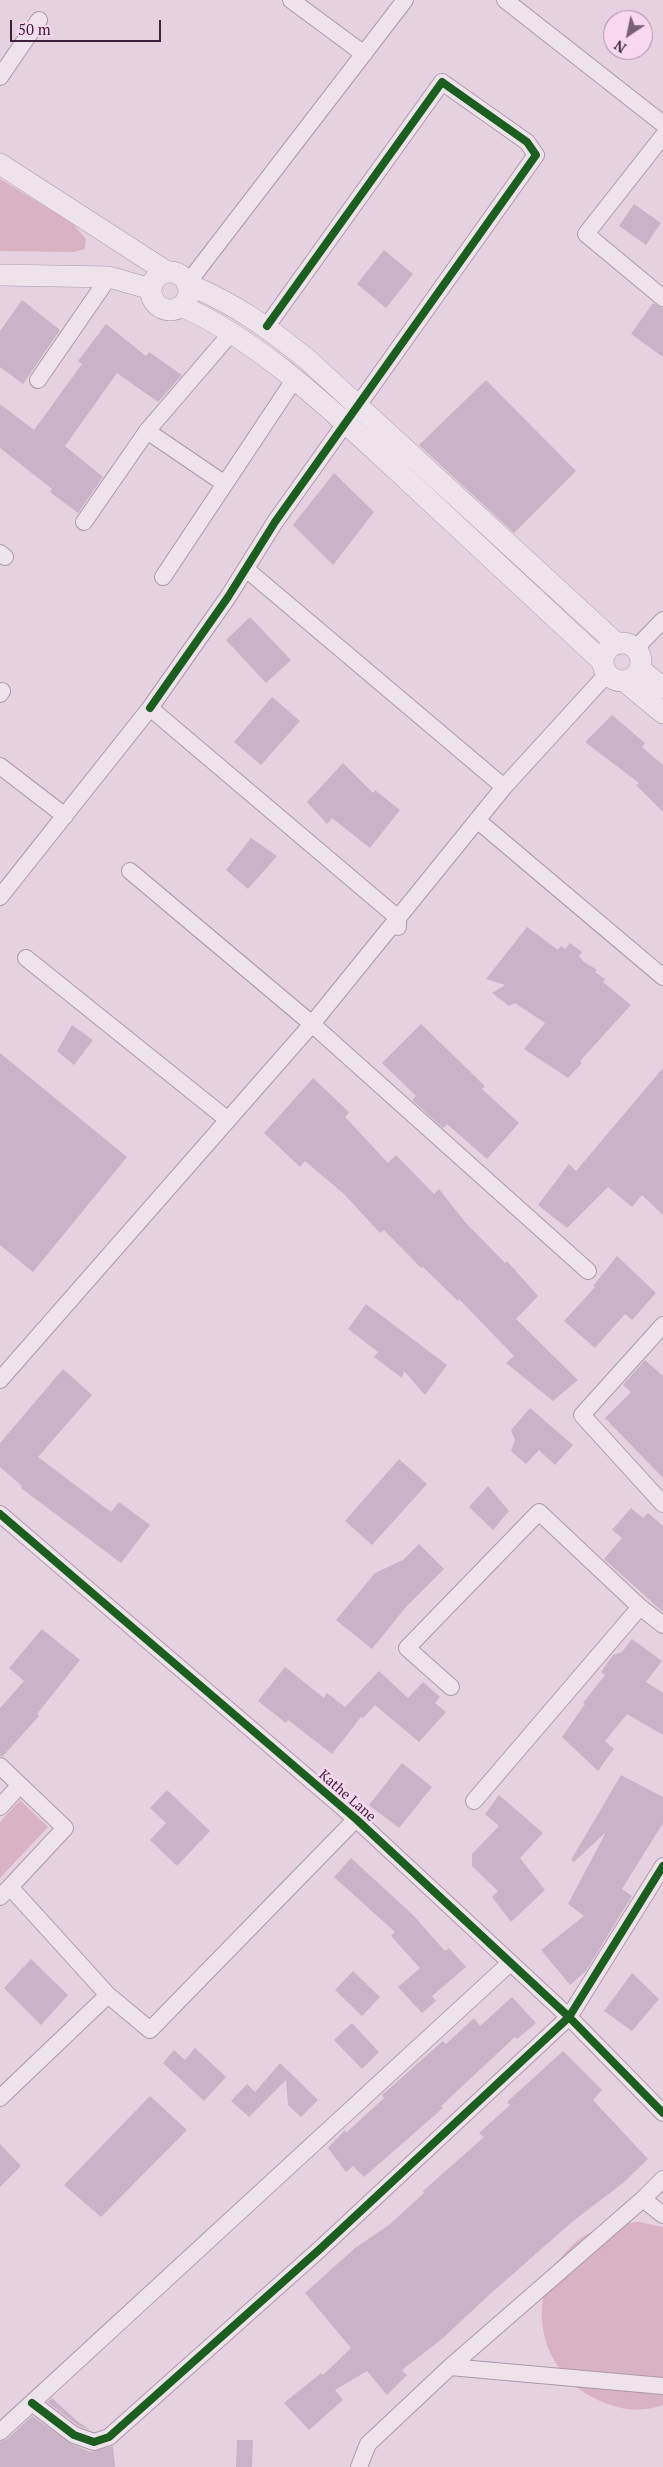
<!DOCTYPE html>
<html>
<head>
<meta charset="utf-8">
<style>
  body { margin:0 }
  #map { position:relative; width:663px; height:2467px; overflow:hidden; background:#e6d1e1; font-family:"PT Serif",serif }
  canvas { display:block }
  .north { position:absolute; left:603px; top:10px; width:50px; height:50px; box-sizing:border-box; background:#f7d8ef; border:1px solid #ac8ea7; border-radius:50%; rotate:214deg; font-size:14px; font-weight:700; line-height:20px; text-align:center; color:#3c203c }
  .north::after { content:''; display:block; margin:auto; width:18px; height:22px; background:#785e76; clip-path:polygon(50% 0,100% 100%,50% 72%,0 100%) }
  .scale { position:absolute; left:10px; top:20px; width:151px; height:22px; box-sizing:border-box; border:2px solid #3c203c; border-top:0; padding-left:6px; font-size:15px; line-height:18px; white-space:nowrap; color:#3c203c; -webkit-text-stroke:4px #f7d8ef; paint-order:stroke }
</style>
</head>
<body>
<div id="map">
<canvas width="663" height="2467"></canvas>
<div class="north">N</div>
<div class="scale">50 m</div>
</div>
<script>
const ctx = document.querySelector('canvas').getContext('2d');
ctx.lineJoin = 'round';
function fill(path, color) { ctx.fillStyle = color; ctx.fill(path, 'evenodd'); }
function stroke(path, color, width, dash) { ctx.strokeStyle = color; ctx.lineWidth = width; ctx.lineCap = dash ? 'butt' : 'round'; ctx.setLineDash(dash || []); ctx.stroke(path); }
function label(font, color, halo, rows, align = 'center') {
  ctx.font = font + ' "PT Serif",serif'; ctx.lineWidth = 5; ctx.setLineDash([]); ctx.textBaseline = 'middle'; ctx.strokeStyle = halo; ctx.fillStyle = color; for (const [text, x, y, turn = 0] of rows) {
    ctx.save(); ctx.translate(x, y); ctx.rotate((+turn || 0) * Math.PI / 180); ctx.textAlign = isNaN(turn) ? turn : align; if (halo) ctx.strokeText(text, 0, 0); ctx.fillText(text, 0, 0); ctx.restore();
  }
}
const green = new Path2D(`
  M 0,179 L 71,222 L 86,239 L 85,249 L 74,252 L 0,251 Z
  M 20,1800 L 48,1827 L 0,1878 L 0,1822 Z
  M 639,2222 L 663,2227 L 663,2405 C 647,2411 627,2411 611,2405 C 536,2382 516,2287 581,2238 C 598,2226 619,2224 639,2222 Z`);
const building = new Path2D(`
  M 634,204 L 661,223 L 646,245 L 619,226 Z
  M 384,250 L 413,274 L 386,308 L 357,284 Z
  M 22,300 L 60,330 L 23,384 L 0,367 L 0,331 Z
  M 653,303 L 663,308 L 663,357 L 631,334 Z
  M 106,324 L 146,356 L 149,352 L 182,375 L 158,402 L 117,373 L 65,446 L 103,477 L 78,513 L 50,492 L 52,489 L 0,448 L 0,404 L 34,430 L 82,364 L 78,361 Z
  M 486,380 L 576,471 L 514,533 L 419,445 Z
  M 334,473 L 374,512 L 333,565 L 293,525 Z
  M 250,617 L 291,660 L 266,683 L 226,640 Z
  M 272,697 L 300,721 L 261,765 L 234,742 Z
  M 612,715 L 645,743 L 642,747 L 663,765 L 663,812 L 636,785 L 639,783 L 585,742 Z
  M 343,763 L 373,793 L 375,790 L 400,810 L 370,848 L 332,818 L 327,824 L 307,802 Z
  M 251,838 L 277,856 L 248,889 L 226,870 Z
  M 527,927 L 558,950 L 561,946 L 565,949 L 570,943 L 582,952 L 579,956 L 584,962 L 597,970 L 595,972 L 605,979 L 603,982 L 631,1005 L 580,1061 L 582,1063 L 568,1078 L 524,1049 L 545,1023 L 515,1003 L 509,1006 L 492,993 L 505,985 L 486,979 Z
  M 421,1024 L 485,1086 L 482,1089 L 519,1123 L 487,1159 L 447,1124 L 443,1128 L 412,1100 L 416,1096 L 382,1063 Z
  M 72,1025 L 93,1040 L 74,1065 L 57,1051 Z
  M 0,1053 L 127,1157 L 33,1272 L 0,1245 Z
  M 663,1068 L 663,1215 L 642,1195 L 632,1207 L 608,1187 L 567,1228 L 538,1205 L 569,1164 L 576,1171 Z
  M 313,1078 L 349,1112 L 345,1117 L 388,1163 L 396,1155 L 434,1194 L 439,1189 L 465,1222 L 505,1263 L 507,1261 L 538,1296 L 516,1319 L 578,1380 L 553,1401 L 506,1363 L 514,1356 L 459,1299 L 458,1301 L 423,1267 L 421,1268 L 384,1230 L 380,1233 L 344,1194 L 305,1161 L 300,1167 L 264,1133 Z
  M 617,1256 L 656,1293 L 632,1320 L 625,1314 L 595,1348 L 564,1321 L 595,1287 L 593,1286 Z
  M 366,1304 L 447,1365 L 425,1395 L 404,1371 L 402,1378 L 374,1357 L 378,1352 L 348,1329 Z
  M 645,1360 L 663,1376 L 663,1478 L 605,1418 L 631,1392 L 623,1385 Z
  M 63,1369 L 92,1395 L 38,1457 L 111,1512 L 119,1502 L 150,1525 L 121,1563 L 21,1488 L 22,1486 L 0,1467 L 0,1443 Z
  M 530,1408 L 573,1445 L 555,1465 L 539,1450 L 526,1464 L 511,1451 L 515,1440 L 511,1430 Z
  M 399,1459 L 427,1484 L 372,1545 L 345,1521 Z
  M 488,1486 L 509,1511 L 493,1530 L 469,1507 Z
  M 631,1508 L 643,1518 L 648,1513 L 663,1526 L 663,1612 L 604,1559 L 622,1538 L 612,1530 Z
  M 419,1544 L 444,1569 L 406,1607 L 372,1649 L 336,1620 L 375,1573 L 403,1560 Z
  M 42,1629 L 80,1660 L 37,1714 L 39,1716 L 3,1756 L 0,1756 L 0,1708 L 24,1681 L 9,1668 Z
  M 632,1639 L 662,1661 L 646,1682 L 663,1693 L 663,1735 L 627,1714 L 605,1741 L 614,1749 L 598,1771 L 562,1737 L 585,1704 L 583,1703 L 605,1675 L 601,1672 L 613,1655 L 622,1652 Z
  M 285,1667 L 324,1698 L 327,1693 L 345,1707 L 379,1671 L 408,1698 L 423,1682 L 440,1697 L 435,1703 L 446,1712 L 419,1742 L 375,1705 L 363,1718 L 361,1717 L 332,1754 L 288,1720 L 286,1723 L 258,1701 Z
  M 402,1763 L 432,1787 L 399,1828 L 369,1805 Z
  M 621,1775 L 663,1797 L 663,1823 L 622,1889 L 632,1896 L 586,1971 L 570,1985 L 541,1950 L 584,1916 L 568,1904 L 606,1832 L 574,1862 L 571,1860 Z
  M 167,1790 L 210,1831 L 177,1866 L 150,1840 L 166,1823 L 150,1808 Z
  M 499,1795 L 543,1833 L 520,1858 L 545,1890 L 511,1922 L 492,1897 L 498,1891 L 472,1866 L 472,1854 L 499,1826 L 485,1814 Z
  M 351,1858 L 413,1915 L 445,1951 L 449,1948 L 466,1967 L 432,1996 L 436,2001 L 422,2013 L 398,1987 L 420,1968 L 391,1936 L 395,1932 L 334,1877 Z
  M 31,1959 L 68,1995 L 41,2025 L 4,1988 Z
  M 353,1971 L 380,1997 L 362,2016 L 335,1990 Z
  M 632,1973 L 659,1999 L 632,2031 L 604,2011 Z
  M 512,1997 L 536,2023 L 517,2039 L 515,2037 L 441,2106 L 443,2108 L 364,2177 L 353,2166 L 346,2172 L 328,2148 L 345,2130 L 346,2133 L 384,2098 L 382,2095 L 443,2041 L 446,2044 L 474,2018 L 480,2026 Z
  M 352,2023 L 379,2052 L 362,2069 L 334,2040 Z
  M 195,2048 L 226,2077 L 204,2101 L 163,2063 L 174,2050 L 185,2060 Z
  M 563,2051 L 602,2090 L 593,2100 L 648,2159 L 623,2183 L 572,2222 L 489,2295 L 443,2338 L 402,2370 L 407,2375 L 387,2395 L 367,2371 L 335,2390 L 343,2400 L 309,2430 L 284,2403 L 321,2373 L 323,2375 L 351,2348 L 305,2293 L 355,2248 L 389,2225 L 424,2193 L 423,2191 L 484,2137 L 479,2133 L 510,2105 L 507,2102 Z
  M 280,2063 L 318,2100 L 301,2117 L 288,2105 L 286,2080 L 249,2117 L 231,2101 L 247,2084 L 255,2092 Z
  M 150,2096 L 187,2130 L 101,2217 L 64,2185 Z
  M 0,2144 L 21,2166 L 0,2187 Z
  M 52,2398 L 77,2421 L 90,2430 L 79,2426 L 47,2402 Z
  M 32,2416 L 71,2444 L 91,2452 L 113,2446 L 115,2467 L 0,2467 L 0,2442 L 7,2439 Z
  M 237,2440 L 253,2440 L 252,2467 L 236,2467 Z`);
const minor = new Path2D(`
  M 291,0 L 364,54
  M 505,0 L 663,124
  M 0,77 L 39,20
  M 663,136 L 586,234 L 663,298
  M 187,284 L 405,0
  M 38,380 L 109,277
  M 147,431 L 225,484
  M 84,522 L 147,431 L 232,332
  M 0,553 L 5,557
  M 246,569 L 504,787
  M 163,577 L 294,380
  M 635,649 L 663,620
  M 0,694 L 2,691
  M 150,708 L 228,597 L 275,522 L 536,155 L 527,142 L 442,82 L 267,326
  M 0,766 L 65,816
  M 477,820 L 663,977
  M 0,897 L 150,708 L 398,918 L 398,927
  M 26,958 L 228,1120
  M 588,1271 L 312,1024 L 504,787 L 607,674
  M 663,1325 L 582,1415 L 663,1504
  M 0,1380 L 312,1024 L 130,871
  M 0,1514 L 356,1819 L 569,2017 L 663,2113
  M 640,1607 L 663,1625
  M 451,1687 L 407,1648 L 539,1512 L 640,1607 L 474,1801
  M 0,1766 L 20,1785
  M 0,1807 L 20,1785 L 65,1828 L 10,1887
  M 0,1897 L 10,1887 L 108,1995
  M 0,2098 L 108,1995 L 150,2030 L 356,1819
  M 643,2199 L 663,2179
  M 450,2367 L 663,2386
  M 32,2403 L 74,2435 L 94,2442 L 109,2437 L 320,2249 L 569,2017 L 663,1866
  M 0,2432 L 510,1963
  M 359,2467 L 368,2444 L 450,2367 L 643,2199 L 663,2215`);
const tertiary = new Path2D(`
  M 0,164 L 167,272
  M151 291a19 19 0 1 1 38 0a19 19 0 1 1-38 0Z
  M 0,275 L 109,277 L 151,289
  M 187,284 C 236,304 267,327 308,360 L 617,644
  M 181,306 C 260,340 339,417 403,476 C 470,538 536,600 603,662
  M603 662a19 19 0 1 1 38 0a19 19 0 1 1-38 0Z
  M 640,669 L 663,688
  M 624,681 L 663,713`);
const cycleway = new Path2D(`
  M 150,708 L 228,597 L 275,522 L 536,155 L 527,142 L 442,82 L 267,326
  M 0,1514 L 356,1819 L 569,2017 L 663,2113
  M 32,2403 L 74,2435 L 94,2442 L 109,2437 L 320,2249 L 569,2017 L 663,1866`);
const streetNames = [
  ["Kathe Lane",347,1796,41]
];
fill(green, '#d9b3c4');
fill(building, '#cab2c8');
stroke(minor, '#ac99a9', 18);
stroke(tertiary, '#ac99a9', 22);
stroke(minor, '#eee3eb', 16);
stroke(tertiary, '#eee3eb', 21);
stroke(cycleway, '#1b5e20', 8);
label('14px', '#3c203c', '#f7d8ef', streetNames);
</script>
</body>
</html>
